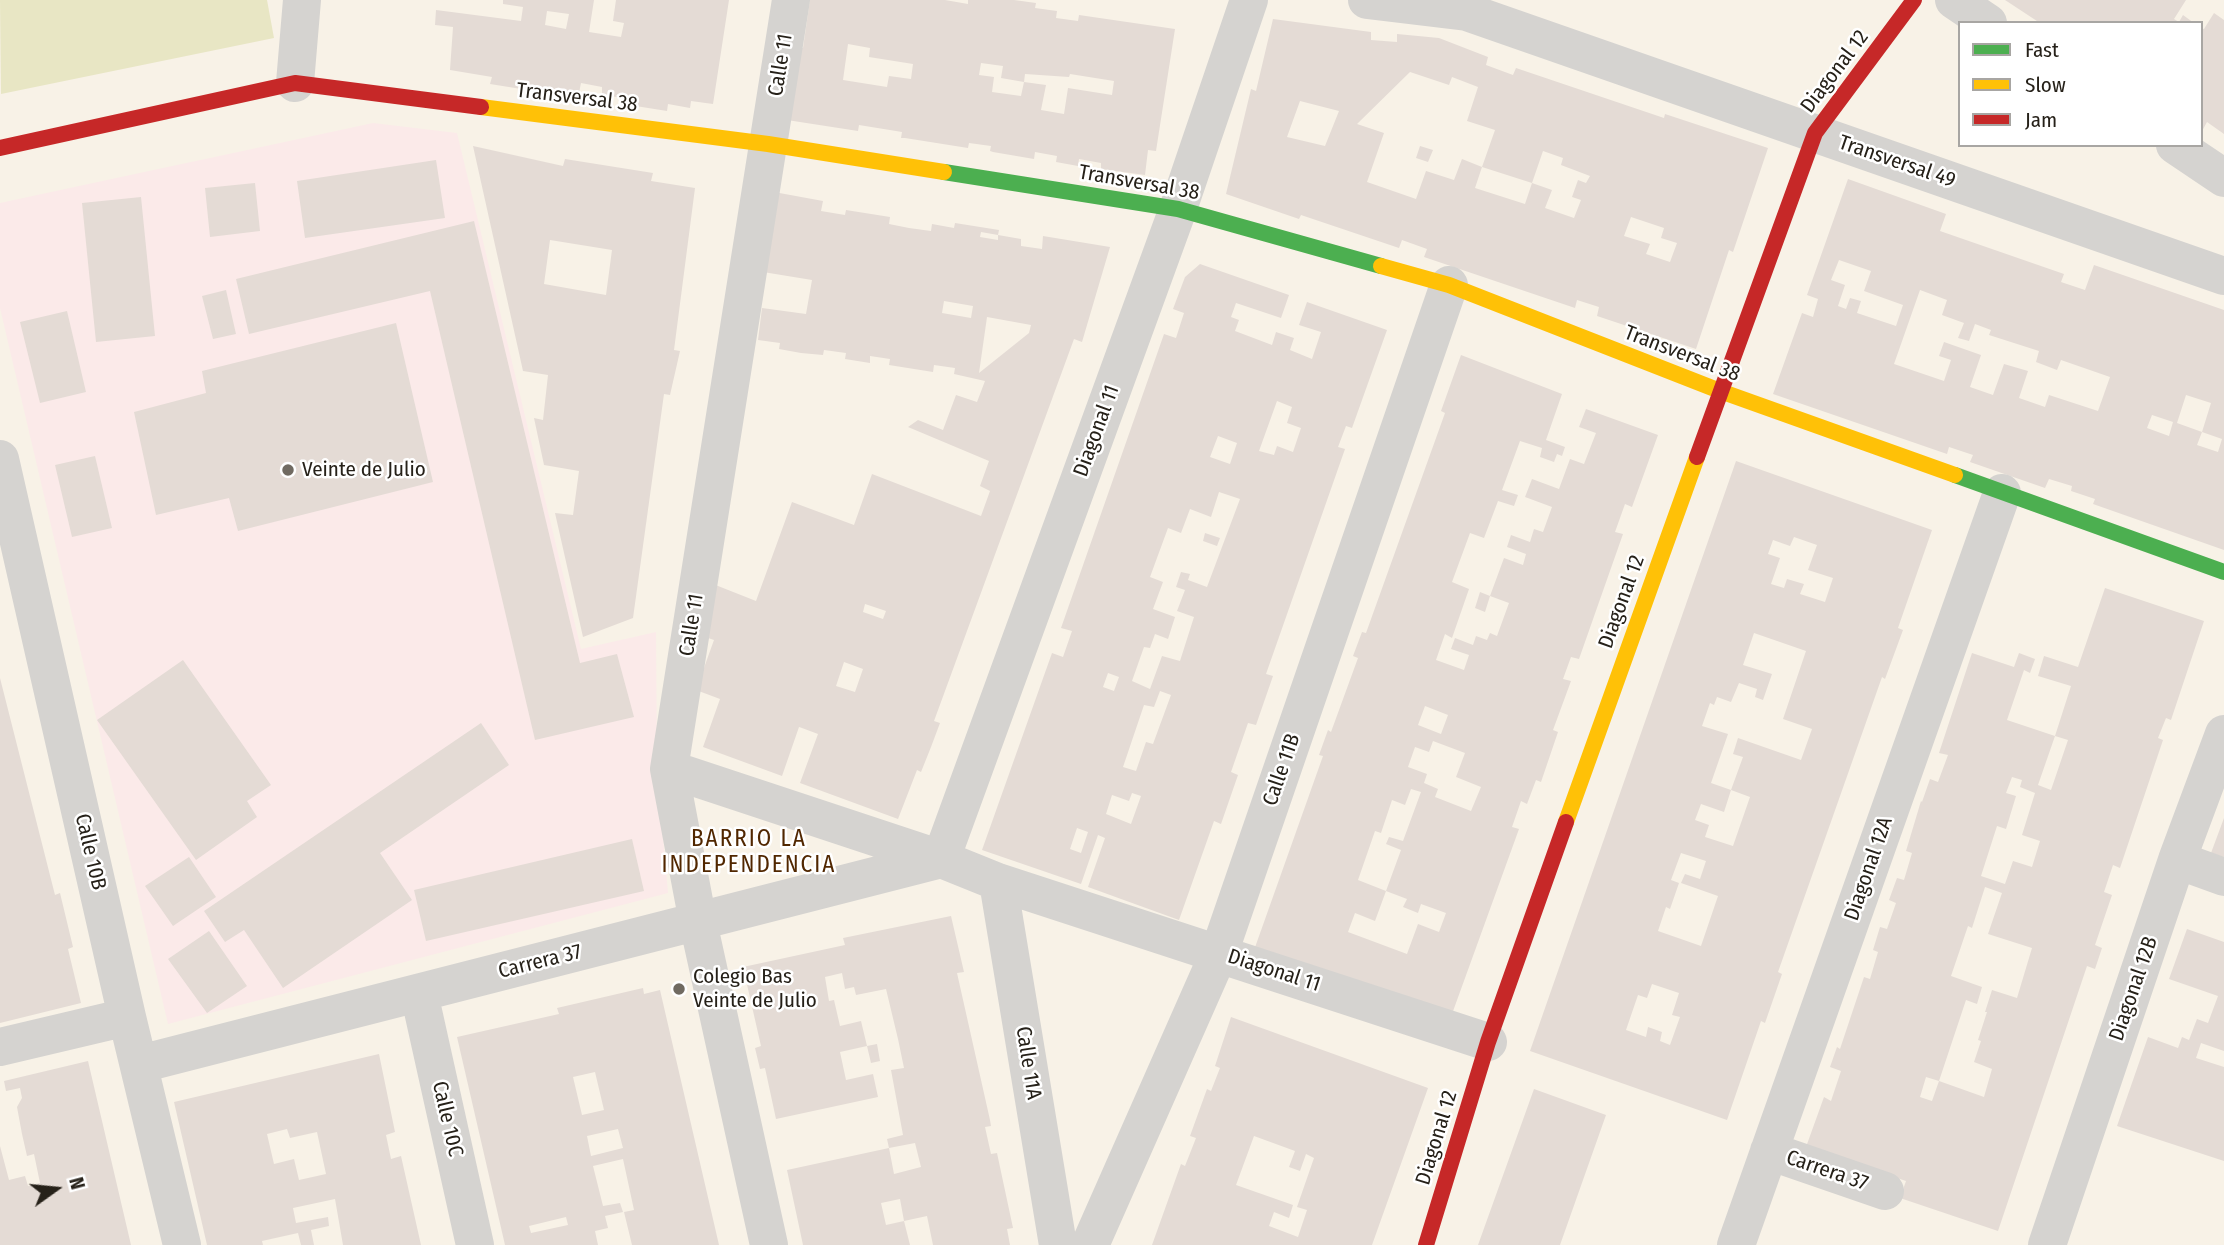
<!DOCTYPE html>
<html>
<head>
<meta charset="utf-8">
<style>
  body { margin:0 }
  #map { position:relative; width:2224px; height:1245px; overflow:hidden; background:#f8f2e7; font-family:"Fira Sans Condensed",sans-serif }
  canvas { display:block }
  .legend { position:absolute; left:1958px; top:21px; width:245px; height:126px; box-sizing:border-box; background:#fff; border:2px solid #a8a6a3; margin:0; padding:9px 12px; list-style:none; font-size:21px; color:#262119 }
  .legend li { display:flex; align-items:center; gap:14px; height:35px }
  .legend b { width:35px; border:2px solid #a8a6a3 }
  .north { position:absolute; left:21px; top:1154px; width:70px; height:70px; -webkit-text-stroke:5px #fff; paint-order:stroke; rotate:75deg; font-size:19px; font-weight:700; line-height:28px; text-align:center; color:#262119 }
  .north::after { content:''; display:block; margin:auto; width:24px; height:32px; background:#262119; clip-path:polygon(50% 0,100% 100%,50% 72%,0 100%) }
</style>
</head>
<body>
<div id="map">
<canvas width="2224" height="1245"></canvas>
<ul class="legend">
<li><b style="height:9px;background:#4caf50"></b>Fast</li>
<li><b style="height:9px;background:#ffc107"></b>Slow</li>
<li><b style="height:9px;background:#c62828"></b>Jam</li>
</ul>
<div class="north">N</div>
</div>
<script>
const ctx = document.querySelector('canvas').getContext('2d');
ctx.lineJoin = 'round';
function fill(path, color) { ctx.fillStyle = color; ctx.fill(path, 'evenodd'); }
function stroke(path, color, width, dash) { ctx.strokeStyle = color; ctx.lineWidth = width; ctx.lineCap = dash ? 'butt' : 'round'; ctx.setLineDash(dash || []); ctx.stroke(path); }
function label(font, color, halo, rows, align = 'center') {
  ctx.font = font + ' "Fira Sans Condensed",sans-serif'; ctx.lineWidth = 5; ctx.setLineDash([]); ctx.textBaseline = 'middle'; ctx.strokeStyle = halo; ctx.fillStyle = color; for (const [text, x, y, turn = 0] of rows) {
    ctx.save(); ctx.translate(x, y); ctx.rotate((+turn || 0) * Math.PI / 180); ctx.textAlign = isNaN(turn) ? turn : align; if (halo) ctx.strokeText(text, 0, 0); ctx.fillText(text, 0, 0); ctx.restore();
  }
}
const education = new Path2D(`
  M 373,123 L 457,133 L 581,649 L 656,632 L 657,769 L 668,893 L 168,1024 L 0,308 L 0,203 Z`);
const green = new Path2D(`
  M 0,0 L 267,0 L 274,38 L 1,94 Z`);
const building = new Path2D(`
  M 503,0 L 594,0 L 589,32 L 621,37 L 624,23 L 613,21 L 616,0 L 729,0 L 713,104 L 691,101 L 690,108 L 668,104 L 667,111 L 623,104 L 624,98 L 602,95 L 602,87 L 581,83 L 578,98 L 490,84 L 492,77 L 450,70 L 453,27 L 435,25 L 436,10 L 521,21 L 523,7 L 503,4 ZM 547,11 L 569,14 L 566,29 L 545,25 Z
  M 810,0 L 945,0 L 968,4 L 968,0 L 1014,0 L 1036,3 L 1035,8 L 1057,11 L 1056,18 L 1078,21 L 1079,15 L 1175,29 L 1156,151 L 1148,150 L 1145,175 L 1101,169 L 1101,163 L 1079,159 L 1078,166 L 1056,162 L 1057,156 L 1035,152 L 1034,159 L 993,152 L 990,151 L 991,146 L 969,143 L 968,148 L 905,138 L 901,138 L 902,132 L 859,125 L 858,131 L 787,120 L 798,47 L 803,48 ZM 848,44 L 870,48 L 869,57 L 913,64 L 911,79 L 889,76 L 887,87 L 843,80 ZM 981,63 L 1003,66 L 1001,78 L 1024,82 L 1021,96 L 992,92 L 994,77 L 979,75 ZM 1025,74 L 1069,77 L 1070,74 L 1114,81 L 1112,95 L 1068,88 L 1064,114 L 1041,110 L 1046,85 L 1024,82 Z
  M 2005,0 L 2186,0 L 2174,19 L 2179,22 L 2183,15 L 2194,23 L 2040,23 Z
  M 2214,13 L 2224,20 L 2224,134 L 2207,122 L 2201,133 L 2201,28 L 2204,29 Z
  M 1273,19 L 1371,32 L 1371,40 L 1397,42 L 1397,34 L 1439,38 L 1488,57 L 1486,65 L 1513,75 L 1516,68 L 1664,118 L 1665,114 L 1768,148 L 1733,252 L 1729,250 L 1696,349 L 1597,316 L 1599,307 L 1577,300 L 1575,308 L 1424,257 L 1427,249 L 1402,240 L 1399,248 L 1301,215 L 1299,219 L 1226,194 L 1251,89 L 1256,91 ZM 1410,72 L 1449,85 L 1452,77 L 1478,87 L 1467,121 L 1495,130 L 1482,167 L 1532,183 L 1525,204 L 1475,188 L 1482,167 L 1462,159 L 1454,180 L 1426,171 L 1416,199 L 1367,182 L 1384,133 L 1357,124 ZM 1300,101 L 1339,111 L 1325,146 L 1287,137 ZM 1543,151 L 1563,158 L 1561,165 L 1590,176 L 1586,183 L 1578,180 L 1572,197 L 1581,200 L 1574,218 L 1545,208 L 1552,190 L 1532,183 ZM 1631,217 L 1664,228 L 1661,238 L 1677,243 L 1670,262 L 1646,254 L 1650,244 L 1624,236 Z
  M 473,146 L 563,166 L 565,159 L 653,173 L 651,181 L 695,188 L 674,350 L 680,351 L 670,395 L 664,394 L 633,618 L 583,637 L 555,513 L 573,515 L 579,471 L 544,465 L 534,418 L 543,420 L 548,375 L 523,371 ZM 550,240 L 612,250 L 606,295 L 544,284 Z
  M 1420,146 L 1433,150 L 1428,162 L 1416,158 Z
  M 436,160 L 445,218 L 305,238 L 297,181 Z
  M 1848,179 L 1946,214 L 1940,231 L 2064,274 L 2061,282 L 2085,290 L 2094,265 L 2224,310 L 2224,550 L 2093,504 L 2095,499 L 2071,491 L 2072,486 L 2049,479 L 2045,488 L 1970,462 L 1973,455 L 1949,447 L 1947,454 L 1773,394 L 1802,313 L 1813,317 L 1818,299 L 1807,295 ZM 1839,260 L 1871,271 L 1864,291 L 1903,305 L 1896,326 L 1857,313 L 1861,301 L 1850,298 L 1846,309 L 1838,306 L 1845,285 L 1831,280 ZM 1920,290 L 1947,300 L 1942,315 L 1964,323 L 1958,338 L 1969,341 L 1975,324 L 1991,330 L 1989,335 L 2039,351 L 2036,362 L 2057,370 L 2061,360 L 2110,377 L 2098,411 L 2049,395 L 2045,407 L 2019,398 L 2028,371 L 2004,364 L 1993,395 L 1970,387 L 1981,355 L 1944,342 L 1939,356 L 1951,360 L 1944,381 L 1894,364 ZM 2186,395 L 2211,403 L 2202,432 L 2222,439 L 2218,452 L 2197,445 L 2202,432 L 2177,423 ZM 2152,415 L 2173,422 L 2169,436 L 2147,428 Z
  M 255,183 L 260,231 L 210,237 L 205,188 Z
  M 774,192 L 823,201 L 821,211 L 845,215 L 846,210 L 890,217 L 889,224 L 909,228 L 931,231 L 932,224 L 954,228 L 955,223 L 999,230 L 998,235 L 1021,239 L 1021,246 L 1042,249 L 1043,236 L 1110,247 L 1082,342 L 1074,339 L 934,721 L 940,723 L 931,747 L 921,772 L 917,770 L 898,819 L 800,783 L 818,734 L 802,728 L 799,727 L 782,776 L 703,747 L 720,699 L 696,690 L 714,640 L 702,636 L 713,584 L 756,601 L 792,502 L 854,525 L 872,474 L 981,516 L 990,491 L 980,486 L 989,461 L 908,427 L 918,420 L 943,430 L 956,395 L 977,402 L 985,381 L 954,374 L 955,368 L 934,365 L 933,372 L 889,365 L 890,359 L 870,356 L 870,363 L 845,359 L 846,353 L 824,350 L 823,355 L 801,353 L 779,349 L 780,343 L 758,340 L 762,308 L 806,314 L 812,280 L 763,272 ZM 981,232 L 998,235 L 998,240 L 980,237 ZM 944,301 L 973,306 L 971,318 L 942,313 ZM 987,317 L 1031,325 L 1029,333 L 979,373 ZM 865,604 L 886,611 L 883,619 L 863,612 ZM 844,662 L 863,669 L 855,692 L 836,686 Z
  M 141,197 L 155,336 L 96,342 L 82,203 Z
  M 474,221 L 580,663 L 617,654 L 634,717 L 535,740 L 430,291 L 249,334 L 236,279 Z
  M 1200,264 L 1289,295 L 1281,318 L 1236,303 L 1231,317 L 1239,320 L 1235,331 L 1272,345 L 1276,332 L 1294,338 L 1290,350 L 1312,359 L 1321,332 L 1299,325 L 1307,302 L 1387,330 L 1352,428 L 1346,426 L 1338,447 L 1345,449 L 1266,674 L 1273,676 L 1256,725 L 1248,723 L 1231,772 L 1238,775 L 1221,824 L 1214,821 L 1179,920 L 1088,887 L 1105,838 L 1098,835 L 1081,884 L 982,850 L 1052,653 L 1063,657 L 1072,631 L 1061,628 L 1164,334 L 1176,338 L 1184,313 L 1173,309 L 1185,277 ZM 1277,401 L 1292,407 L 1287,423 L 1301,428 L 1293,452 L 1277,446 L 1274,455 L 1259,451 ZM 1218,436 L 1237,443 L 1230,464 L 1210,457 ZM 1219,492 L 1240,499 L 1207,587 L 1188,580 L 1190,574 L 1181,572 L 1176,587 L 1185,590 L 1177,611 L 1194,617 L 1180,661 L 1162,656 L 1150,689 L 1132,681 L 1144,647 L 1150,648 L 1155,634 L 1168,639 L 1175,617 L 1153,609 L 1163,582 L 1150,577 L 1168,528 L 1181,533 L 1190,509 L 1211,517 ZM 1108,673 L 1119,677 L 1114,691 L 1103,687 ZM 1160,691 L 1171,695 L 1153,744 L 1146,742 L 1136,771 L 1123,767 L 1144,705 L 1154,707 ZM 1132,793 L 1141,796 L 1131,824 L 1106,814 L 1112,795 L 1129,801 ZM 1077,828 L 1088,832 L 1081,853 L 1070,849 Z
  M 226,290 L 236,334 L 213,339 L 202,296 Z
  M 67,311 L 86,392 L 40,403 L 20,322 Z
  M 396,323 L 433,482 L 238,531 L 229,498 L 156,515 L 134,412 L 206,393 L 202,371 Z
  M 1461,355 L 1562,394 L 1546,440 L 1565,447 L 1562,456 L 1557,454 L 1554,462 L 1540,457 L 1542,448 L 1520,441 L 1502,490 L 1518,495 L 1514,506 L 1498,501 L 1484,538 L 1470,533 L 1452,582 L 1469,589 L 1452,638 L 1445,634 L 1436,660 L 1464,670 L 1469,655 L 1451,649 L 1455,638 L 1473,645 L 1476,636 L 1487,640 L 1490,633 L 1497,636 L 1509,603 L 1490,596 L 1504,558 L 1523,565 L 1526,554 L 1507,547 L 1511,535 L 1530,542 L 1534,529 L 1543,532 L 1552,507 L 1525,497 L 1532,479 L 1559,489 L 1570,459 L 1584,464 L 1596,433 L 1579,427 L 1586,409 L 1658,435 L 1632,507 L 1625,504 L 1615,532 L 1623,534 L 1579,659 L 1571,657 L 1563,679 L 1571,681 L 1553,730 L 1558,732 L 1541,782 L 1536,780 L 1527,804 L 1521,801 L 1512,827 L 1519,829 L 1448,1025 L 1253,953 L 1323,756 L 1319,755 L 1328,730 L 1331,732 L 1358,658 L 1353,656 L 1362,632 L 1366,633 L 1445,413 L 1441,411 ZM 1425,706 L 1448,715 L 1441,734 L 1418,725 ZM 1433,741 L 1465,753 L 1456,777 L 1481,787 L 1471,811 L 1435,797 L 1438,789 L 1424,783 L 1427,774 L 1408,767 L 1415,747 L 1429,752 ZM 1411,789 L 1421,792 L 1403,841 L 1389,837 L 1386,844 L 1401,850 L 1386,891 L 1407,899 L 1403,907 L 1418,913 L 1421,904 L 1446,913 L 1439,932 L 1418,924 L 1407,954 L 1348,932 L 1355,913 L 1375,921 L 1386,891 L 1358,880 L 1375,831 L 1381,833 L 1392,800 L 1405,805 Z
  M 95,456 L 112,528 L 72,537 L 55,465 Z
  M 1736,461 L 1932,530 L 1898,628 L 1903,630 L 1885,679 L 1882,677 L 1778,972 L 1782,974 L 1765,1023 L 1761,1021 L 1727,1120 L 1530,1051 ZM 1794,537 L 1817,545 L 1808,570 L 1833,578 L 1825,602 L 1800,594 L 1804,584 L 1787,579 L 1784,588 L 1771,584 L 1780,558 L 1768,554 L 1773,540 L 1790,546 ZM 1754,633 L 1806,651 L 1783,719 L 1812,729 L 1801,760 L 1738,738 L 1733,754 L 1743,757 L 1731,790 L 1750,797 L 1733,846 L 1705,837 L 1709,825 L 1695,820 L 1701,804 L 1724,812 L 1731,790 L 1711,783 L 1728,734 L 1702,726 L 1710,703 L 1714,705 L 1717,697 L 1731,702 L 1739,683 L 1757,689 L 1755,697 L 1763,700 L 1772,674 L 1743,665 ZM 1681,853 L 1706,861 L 1700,879 L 1685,874 L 1681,883 L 1718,896 L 1701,946 L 1658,931 L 1666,907 L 1670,909 L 1679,883 L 1671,880 ZM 1652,984 L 1679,993 L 1672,1015 L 1680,1017 L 1670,1045 L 1660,1041 L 1662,1032 L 1648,1027 L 1646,1037 L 1626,1030 L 1638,995 L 1647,998 Z
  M 1205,533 L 1220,538 L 1217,546 L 1203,541 Z
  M 2105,588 L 2204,621 L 2171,720 L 2166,718 L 2158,738 L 2163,740 L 2120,868 L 2113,865 L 2104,892 L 2112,895 L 2095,945 L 2102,948 L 2095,969 L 2087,966 L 1998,1231 L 1900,1198 L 1906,1181 L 1806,1147 L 1824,1097 L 1831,1101 L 1841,1071 L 1830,1067 L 1837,1047 L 1840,1049 L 1864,977 L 1870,979 L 1878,952 L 1873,950 L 1880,927 L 1887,929 L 1896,903 L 1889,900 L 1897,878 L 1904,880 L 1912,853 L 1906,851 L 1921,801 L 1922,802 L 1930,779 L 1938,782 L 1948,755 L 1939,753 L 1972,653 L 2014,667 L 2019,653 L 2035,659 L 2030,673 L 2024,670 L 2007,720 L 2055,736 L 2071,686 L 2038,676 L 2044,656 L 2078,667 ZM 2055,736 L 2068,740 L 2051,790 L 2038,785 ZM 2012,777 L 2022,780 L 2020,787 L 2035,793 L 2022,835 L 2040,841 L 2032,867 L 2013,861 L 2005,884 L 1981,876 L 1997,826 L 2006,829 L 2016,796 L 2006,793 ZM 1985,887 L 2002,893 L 1988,934 L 2032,948 L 2017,998 L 1992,990 L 1985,1012 L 1987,1012 L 1978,1040 L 1981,1041 L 1974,1062 L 1992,1069 L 1984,1097 L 1939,1081 L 1932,1101 L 1920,1097 L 1926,1077 L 1939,1081 L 1966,1000 L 1977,1004 L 1982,987 L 1951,976 L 1968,926 L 1972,928 Z
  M 1480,592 L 1490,596 L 1485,612 L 1475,608 Z
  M 183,660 L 271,785 L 247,801 L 257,817 L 196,860 L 97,720 Z
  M 0,678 L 55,895 L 60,893 L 73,947 L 68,949 L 81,1003 L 0,1023 Z
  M 481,723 L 509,765 L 380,853 L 412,900 L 283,988 L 244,930 L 225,942 L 204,911 Z
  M 2224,818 L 2224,857 L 2211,853 Z
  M 632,839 L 644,891 L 426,941 L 414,890 Z
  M 189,857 L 216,897 L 173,926 L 145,886 Z
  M 951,916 L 964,972 L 957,973 L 990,1120 L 991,1126 L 985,1127 L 991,1154 L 997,1153 L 1013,1228 L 1007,1229 L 1010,1245 L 933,1245 L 927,1216 L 904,1221 L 900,1199 L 881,1203 L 886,1225 L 904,1221 L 910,1245 L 803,1245 L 787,1170 L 889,1148 L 894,1174 L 921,1167 L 915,1143 L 889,1148 L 887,1139 L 903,1135 L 891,1070 L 904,1068 L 898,1039 L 886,989 L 856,995 L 854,987 L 845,989 L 842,973 L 825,977 L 829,1001 L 834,1000 L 840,1026 L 861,1021 L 867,1046 L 840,1052 L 846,1080 L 873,1074 L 878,1097 L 776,1119 L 765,1068 L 760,1069 L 755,1048 L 761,1046 L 743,967 L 845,945 L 843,938 Z
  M 2187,929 L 2224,942 L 2224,1051 L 2201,1043 L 2196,1058 L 2224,1067 L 2224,1161 L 2117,1126 L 2148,1037 L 2178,1048 L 2182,1037 L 2189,1040 L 2197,1019 L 2208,1023 L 2218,996 L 2169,979 Z
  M 209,931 L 247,986 L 207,1013 L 168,959 Z
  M 643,988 L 644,994 L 660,990 L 719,1245 L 632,1245 L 624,1212 L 634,1210 L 623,1159 L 593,1166 L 603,1206 L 620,1203 L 623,1212 L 605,1216 L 608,1228 L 595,1231 L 598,1245 L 505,1245 L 457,1037 L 559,1014 L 557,1008 ZM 595,1072 L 604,1110 L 582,1115 L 573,1077 ZM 618,1129 L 623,1148 L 591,1156 L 587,1136 ZM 566,1217 L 568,1225 L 531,1233 L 529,1226 Z
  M 1231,1017 L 1428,1088 L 1372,1245 L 1152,1245 L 1181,1164 L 1185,1166 L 1196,1138 L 1190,1136 L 1207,1089 L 1211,1091 L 1220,1068 L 1215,1066 ZM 1254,1136 L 1295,1151 L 1289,1167 L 1300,1171 L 1306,1154 L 1314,1158 L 1297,1207 L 1307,1210 L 1298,1237 L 1269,1226 L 1274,1212 L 1289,1218 L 1293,1205 L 1236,1185 Z
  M 877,1044 L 880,1061 L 871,1063 L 867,1046 Z
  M 379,1054 L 395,1132 L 386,1135 L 391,1159 L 401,1156 L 421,1245 L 343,1245 L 335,1199 L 293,1208 L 296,1223 L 328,1217 L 329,1226 L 311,1230 L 314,1245 L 301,1245 L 298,1233 L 262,1241 L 263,1245 L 207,1245 L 174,1102 ZM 287,1129 L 290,1138 L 317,1132 L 326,1174 L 299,1180 L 294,1159 L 274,1164 L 267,1134 Z
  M 88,1061 L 131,1245 L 0,1245 L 0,1146 L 9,1180 L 25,1176 L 28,1186 L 40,1183 L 34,1154 L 27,1156 L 22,1134 L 17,1107 L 22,1098 L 20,1088 L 6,1091 L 4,1081 Z
  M 1534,1089 L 1606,1115 L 1560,1245 L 1478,1245 Z`);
const street = new Path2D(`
  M 1367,0 L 1467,12 L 2224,276
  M 1954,0 L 1988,23
  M 295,83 L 302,0
  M 2175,145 L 2224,178
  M 0,459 L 127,1017 L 182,1245
  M 669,769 L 941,859 L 998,882 L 1488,1042
  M 941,859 L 1178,209 L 1249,0
  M 2177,860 L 2224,877
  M 998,882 L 1058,1245
  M 419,993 L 475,1245
  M 0,1047 L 127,1017
  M 140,1064 L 941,859
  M 1769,1151 L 1885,1191
  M 769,1245 L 698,922 L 669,769 L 791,0
  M 1090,1245 L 1219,953 L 1449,285
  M 1736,1245 L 2002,493
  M 2047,1245 L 2177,860 L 2224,734`);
const fast = new Path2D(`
  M 944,172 L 1178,209 L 1381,266
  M 1955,475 L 2224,572`);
const slow = new Path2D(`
  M 481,107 L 768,144 L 944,172
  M 1381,266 L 1449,285 L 1720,391 L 1955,475
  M 1566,822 L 1697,457`);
const jam = new Path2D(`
  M 0,148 L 295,83 L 481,107
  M 1697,457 L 1815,133 L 1914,0
  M 1426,1245 L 1488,1042 L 1566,822`);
const markers = [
  [288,470,7,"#706a61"],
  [679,989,7,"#706a61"]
];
const streetNames = [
  ["Calle 11",781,65,-81],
  ["Diagonal 12",1835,72,-53],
  ["Transversal 38",577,98,7],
  ["Transversal 49",1897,162,19],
  ["Transversal 38",1139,183,10],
  ["Transversal 38",1682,354,21],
  ["Diagonal 11",1097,431,-70],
  ["Diagonal 12",1622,602,-70],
  ["Calle 11",692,625,-81],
  ["Calle 11B",1282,770,-71],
  ["Calle 10B",90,852,77],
  ["Diagonal 12A",1869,869,-71],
  ["Carrera 37",540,962,-14],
  ["Diagonal 11",1274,971,18],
  ["Diagonal 12B",2134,989,-71],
  ["Calle 11A",1028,1063,81],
  ["Calle 10C",447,1119,77],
  ["Diagonal 12",1437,1138,-73],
  ["Carrera 37",1827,1171,19]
];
const poiNames = [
  ["Veinte de Julio",302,470],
  ["Colegio Bas",693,977],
  ["Veinte de Julio",693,1001]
];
const neighbourhoodNames = [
  ["BARRIO LA",749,840],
  ["INDEPENDENCIA",749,866]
];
fill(education, '#fbeae9');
fill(green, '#e8e6c4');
fill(building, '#e4dbd5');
stroke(street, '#d5d3d0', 38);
stroke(fast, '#4caf50', 16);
stroke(slow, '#ffc107', 16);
stroke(jam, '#c62828', 16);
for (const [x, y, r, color] of markers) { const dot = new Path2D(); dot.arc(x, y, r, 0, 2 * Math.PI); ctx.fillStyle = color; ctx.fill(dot); stroke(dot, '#fff', 2.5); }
label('21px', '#262119', '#fff', streetNames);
label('21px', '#262119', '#fff', poiNames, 'left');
ctx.letterSpacing = '2px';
label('23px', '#512700', '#fff', neighbourhoodNames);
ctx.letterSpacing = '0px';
</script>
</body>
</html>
